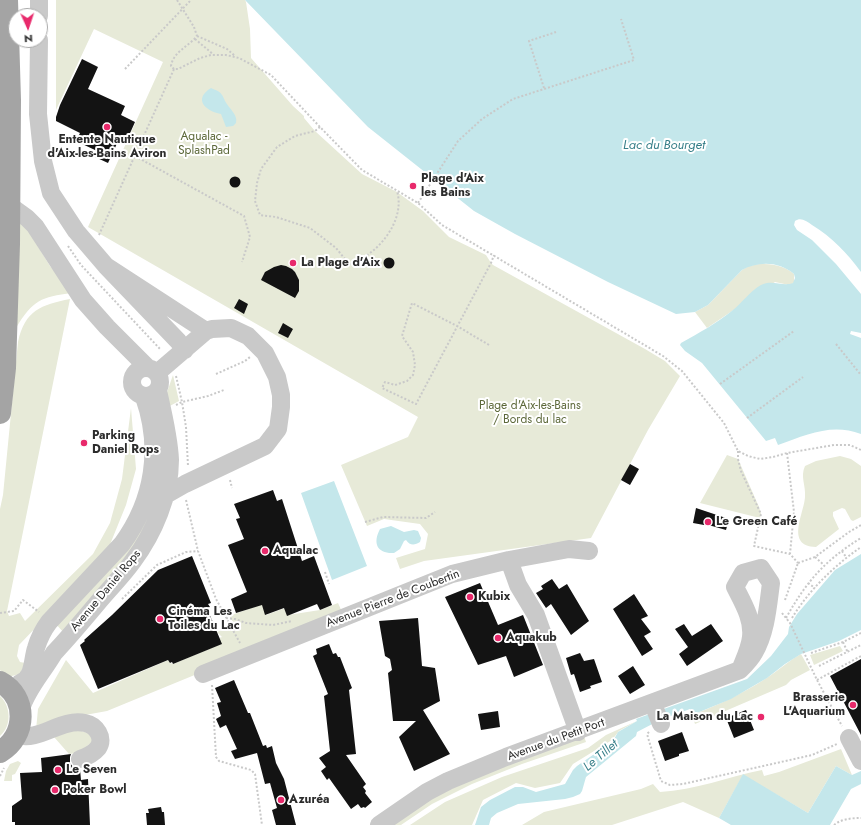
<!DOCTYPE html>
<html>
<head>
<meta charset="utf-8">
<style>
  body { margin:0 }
  #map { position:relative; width:861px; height:825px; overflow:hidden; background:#fff; font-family:Jost,sans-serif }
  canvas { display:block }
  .north { position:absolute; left:8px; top:8px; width:40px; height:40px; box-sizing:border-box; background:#fff; border:1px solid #ababab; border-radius:50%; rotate:177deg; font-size:11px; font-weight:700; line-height:16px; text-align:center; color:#2c2c2c }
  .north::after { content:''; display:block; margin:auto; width:14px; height:18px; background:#e8296b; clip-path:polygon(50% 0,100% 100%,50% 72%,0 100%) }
</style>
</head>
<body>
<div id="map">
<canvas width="861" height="825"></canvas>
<div class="north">N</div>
</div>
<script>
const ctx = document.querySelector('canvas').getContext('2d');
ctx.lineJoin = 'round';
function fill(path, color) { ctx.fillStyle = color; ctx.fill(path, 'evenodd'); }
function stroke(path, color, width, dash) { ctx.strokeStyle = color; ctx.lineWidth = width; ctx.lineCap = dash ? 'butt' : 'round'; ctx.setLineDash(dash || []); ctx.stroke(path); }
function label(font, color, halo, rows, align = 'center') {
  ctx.font = font + ' Jost,sans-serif'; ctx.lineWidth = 4; ctx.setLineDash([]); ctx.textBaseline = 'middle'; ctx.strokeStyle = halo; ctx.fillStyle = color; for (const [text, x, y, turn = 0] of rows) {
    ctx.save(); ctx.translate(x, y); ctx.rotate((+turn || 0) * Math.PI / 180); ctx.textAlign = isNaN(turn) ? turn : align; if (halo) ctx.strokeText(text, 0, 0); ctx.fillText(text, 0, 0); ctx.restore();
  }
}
const green = new Path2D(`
  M 56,0 L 245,0 L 246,2 L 250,29 L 251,58 L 293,106 L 304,116 L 304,118 L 315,131 L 362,174 L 397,192 L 423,211 L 449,237 L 486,255 L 491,263 L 493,265 L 645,349 L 665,361 L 680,376 L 648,430 L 591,538 L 424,561 L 400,569 L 396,558 L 425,549 L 428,534 L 420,524 L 384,519 L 367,526 L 341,465 L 408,437 L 418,417 L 88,227 L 163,62 L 94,29 L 56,110 Z
  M 23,222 L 50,266 L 72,293 C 41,297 33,300 16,328 L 19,224 Z
  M 759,264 C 772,264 784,265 794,274 L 794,283 L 789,285 L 775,282 L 707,328 L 695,312 L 708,305 L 742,270 L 749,266 Z
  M 70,299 L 7,611 L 9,616 L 20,613 L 25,621 L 93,554 L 110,523 L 122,479 L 131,408 L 136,469 L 126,505 L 109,547 L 65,597 L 19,645 L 17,656 L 20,662 L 25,663 L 20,674 L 12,676 L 5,676 L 0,670 L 0,509 L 3,495 L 18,342 C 25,310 41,305 70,299 Z
  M 173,375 L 179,401 L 168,407 L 166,395 Z
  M 727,455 L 738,459 L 759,507 L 761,514 L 760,518 L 700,503 Z
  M 840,456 L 851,459 L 861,466 L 861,517 L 853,521 L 851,520 L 845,509 L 842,508 L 833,512 L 833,516 L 839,529 L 816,547 C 785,546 804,514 805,497 C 806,485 800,477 805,466 L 816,461 Z
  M 162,483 L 145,537 L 64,633 L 55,623 Z
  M 338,603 L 343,614 L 107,711 L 63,719 L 36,730 L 38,709 L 66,660 L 93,693 L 168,660 L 170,663 L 173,664 L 221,644 L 219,638 L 222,637 L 217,632 L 235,625 L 229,616 L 262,604 L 266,615 L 285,608 L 288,615 L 320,610 Z
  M 840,646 L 843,651 L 814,665 L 810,655 Z
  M 801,654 L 810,670 L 791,680 L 786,685 L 695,724 L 692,715 C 718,705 742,694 765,679 C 778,671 788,661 801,654 Z
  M 0,696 C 11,706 12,726 0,736 Z
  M 637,721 L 619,731 L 612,740 L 573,764 L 560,783 L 535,788 L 516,783 L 483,800 L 472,825 L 410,825 L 445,802 L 502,777 L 588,748 L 606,735 Z
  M 70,728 L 92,734 L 93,741 L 79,753 L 69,754 L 54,737 Z
  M 584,736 L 586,742 L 522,764 L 472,784 L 432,804 L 401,825 L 390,825 L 428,799 L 466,780 Z
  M 841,749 L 852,775 L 836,766 L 808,813 L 743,775 L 719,818 L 683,802 L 612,825 L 522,825 L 544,812 L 641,789 L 653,784 L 660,792 C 695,790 728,777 762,770 L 764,776 L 779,772 Z
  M 18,761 L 21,763 L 15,774 L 12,775 L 12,781 L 4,781 L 6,771 L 10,764 Z`);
const water = new Path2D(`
  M 245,0 L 861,0 L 861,272 C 847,253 832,237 812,225 C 806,221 801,217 795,221 L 794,225 L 797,230 L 812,240 L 836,264 L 861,294 L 861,333 L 851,331 L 850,334 L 861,338 L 861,434 C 831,423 807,435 778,445 L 775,438 L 766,441 L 702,363 L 685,351 L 680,345 L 681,343 C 699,333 717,323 733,310 C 742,303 750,291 761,285 C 772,279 783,287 793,283 L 795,278 L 794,274 C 779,261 758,261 742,270 L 708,305 L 695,312 L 676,314 L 608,282 L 515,234 L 474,211 L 368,127 Z
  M 211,88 C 215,90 220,91 222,95 C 223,96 224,99 225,101 C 229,109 238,114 236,123 L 233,126 L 226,127 L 221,114 C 205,111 193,99 211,88 Z
  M 334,481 L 367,566 L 332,580 L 301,493 Z
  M 391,526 L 404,532 L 414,530 L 418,531 L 421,538 L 420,542 C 415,545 410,546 406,540 L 404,541 L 400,549 L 394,553 C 378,554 372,544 380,529 Z
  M 861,554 L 861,630 L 839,641 L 801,654 L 785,664 L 767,678 L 731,699 L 692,715 L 690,709 L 660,720 L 637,732 L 636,736 L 586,777 L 582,791 L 580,794 L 573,797 L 565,799 L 518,804 L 497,813 L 491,818 L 489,825 L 475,825 L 481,807 L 490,800 L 515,787 L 523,787 L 536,792 L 565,784 L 573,770 L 577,766 L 613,741 L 618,732 L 637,721 L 636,719 L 747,679 L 771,656 L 788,634 L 789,627 L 797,614 L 835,570 Z
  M 836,766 L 852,775 L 861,771 L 861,784 L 851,789 L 830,825 L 731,825 L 719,818 L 743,774 L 808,813 Z`);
const building = new Path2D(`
  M 82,59 L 98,67 L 88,89 L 125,106 L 121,115 L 135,122 L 127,140 L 120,137 L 108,163 L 95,157 L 97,151 L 76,141 L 80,133 L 56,121 L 56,117 L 60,105 Z
  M229.5 182a5.5 5.5 0 1 1 11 0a5.5 5.5 0 1 1-11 0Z
  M383.5 263a5.5 5.5 0 1 1 11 0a5.5 5.5 0 1 1-11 0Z
  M 281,265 L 286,266 L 292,269 L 295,272 L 299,280 L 299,291 L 295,298 L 261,280 L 265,272 L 274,267 Z
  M 239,299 L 248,304 L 244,314 L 234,308 Z
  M 283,323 L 293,329 L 288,338 L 278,333 Z
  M 630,464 L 639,469 L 630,485 L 621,480 Z
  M 273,490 L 277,501 L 282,499 L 302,561 L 314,556 L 332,605 L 320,610 L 317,604 L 287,616 L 284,608 L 265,615 L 262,605 L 236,613 L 231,599 L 247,592 L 228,545 L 244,539 L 236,519 L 240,518 L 234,504 Z
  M 696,508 L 729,519 L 726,530 L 705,524 L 704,525 L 693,523 Z
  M 192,556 L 211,603 L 208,604 L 210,607 L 207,608 L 222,644 L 173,664 L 172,662 L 170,663 L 168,660 L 98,689 L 80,645 L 85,641 L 84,640 L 112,615 L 158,570 Z
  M 552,579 L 559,589 L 567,584 L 589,621 L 571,635 L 551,604 L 546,608 L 536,593 L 543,589 L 541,586 Z
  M 480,583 L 498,625 L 523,615 L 543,665 L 514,677 L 506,656 L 478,665 L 445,597 Z
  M 634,594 L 648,616 L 641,619 L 651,632 L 644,636 L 653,649 L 642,656 L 613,609 Z
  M 418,618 L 422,666 L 435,668 L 440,701 L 423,710 L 450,754 L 414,771 L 399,737 L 416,721 L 393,721 L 388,673 L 392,670 L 390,659 L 385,656 L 379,621 Z
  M 684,624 L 692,636 L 711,624 L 723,641 L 687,666 L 679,654 L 688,647 L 675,629 Z
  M 329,644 L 333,654 L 336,653 L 338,657 L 340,657 L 352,688 L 349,690 L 356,754 L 346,755 L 366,784 L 363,787 L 366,791 L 365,793 L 372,802 L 365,808 L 364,807 L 361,808 L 358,804 L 351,809 L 329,778 L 327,780 L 321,771 L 326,767 L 319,758 L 330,751 L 324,696 L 328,694 L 313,656 L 317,654 L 316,649 Z
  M 580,653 L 584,661 L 594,659 L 602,682 L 590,686 L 591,688 L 580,692 L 574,674 L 571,675 L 566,658 Z
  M 861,659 L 861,735 L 830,676 Z
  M 633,666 L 645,685 L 630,694 L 618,676 Z
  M 234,680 L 248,713 L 250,713 L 263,746 L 266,745 L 267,748 L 272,746 L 276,763 L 284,779 L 296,825 L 276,825 L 272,810 L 277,808 L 270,783 L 265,784 L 257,753 L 235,759 L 231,751 L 237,749 L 226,725 L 220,728 L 216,719 L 221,716 L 217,703 L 221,702 L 215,688 Z
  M 746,710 L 754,730 L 734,738 L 726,718 Z
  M 498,711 L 500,727 L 481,730 L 478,714 Z
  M 682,732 L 689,751 L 679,754 L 679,756 L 665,761 L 658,741 Z
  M 71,754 L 70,757 L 70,763 L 73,767 L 80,769 L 81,780 L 88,779 L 90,825 L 15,825 L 15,822 L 12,822 L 12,806 L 22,799 L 20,773 L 42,772 L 41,758 Z
  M 161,807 L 162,812 L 164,812 L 165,825 L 147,825 L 146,813 L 149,813 L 148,809 Z`);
const path = new Path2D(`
  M 194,27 L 197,36
  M 197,36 L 227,49 L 235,56
  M 195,39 L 214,55
  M 125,69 L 191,0
  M 174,69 L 171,66 C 173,52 189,46 197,36
  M 544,88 L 529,41 L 556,32
  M 320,127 L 315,131 L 295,136 L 277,147 L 261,169 L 257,183 L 255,201 L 260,215 L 276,217 L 310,228 L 336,248 L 349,264 C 377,256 406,221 397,191
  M 135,156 L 244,216 L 250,237 L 242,262
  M 418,203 L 458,141 L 482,119 L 513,99 L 634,60 L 621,19
  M 99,235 L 174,69 L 178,69 L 200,58 L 211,55 L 226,55 L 239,58 L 271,75 L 320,127 L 362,170 L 418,203 L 442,225 L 663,356 L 682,371 L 724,423 L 738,451 L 748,456 L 760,459 L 773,457 L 787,453 L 834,445 L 850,445 L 861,450
  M 68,246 L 81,265 L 161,350
  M 836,344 L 861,375
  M 489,345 L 457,326 L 412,303 L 402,336 L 413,352 L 415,365 L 413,375 L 407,381 L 395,385 L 385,382 L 382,388 L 416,404 L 491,263 L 494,255
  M 216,374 L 245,361 L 250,357
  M 176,376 L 182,402 L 186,427 L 188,466
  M 720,384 L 794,331
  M 176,405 L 182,402 L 208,396 L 224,390
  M 747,418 L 803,377
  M 738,451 L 738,459 L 741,471 L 761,514 L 754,546 L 790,554 L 798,563
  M 787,453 L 794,512 L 790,554
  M 230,480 L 232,488
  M 186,500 L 198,551 L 216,599 L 240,643
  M 365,522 L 383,517 L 426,518 L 435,512
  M 842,551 L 846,557
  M 815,557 L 824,565
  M 798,563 L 815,557 L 849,532 L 861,525
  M 325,572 L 329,584
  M 808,583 L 815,588
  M 122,599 L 157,565 L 186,552 L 198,551
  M 785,600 L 798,563
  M 0,613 L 14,611 L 23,600 L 39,612
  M 782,613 L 790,623 L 817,680 L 842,726
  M 226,618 L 235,619 L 246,623 L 273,625 L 292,621
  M 786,618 C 806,582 825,560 861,538
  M 792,618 C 809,590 834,566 861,547
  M 843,642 L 848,653
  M 811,653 L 843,642 L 861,633
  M 819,666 L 861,645
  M 817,680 L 861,656
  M 212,685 L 216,757 L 219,761 L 251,770 L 255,774 L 262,825
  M 649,732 L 647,734 L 661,781 L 670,785 L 683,784 L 812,755 L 837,744
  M 0,776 L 4,768
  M 834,825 C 841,819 852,818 861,818`);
const minor = new Path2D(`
  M 39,16 L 39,0
  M 39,40 L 38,114 L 43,161 L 51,193 L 76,231 L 106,266
  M 9,205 L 27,218 L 35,226 L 83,300 L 107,327 L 148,368
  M 185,350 L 178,341 L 106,266 L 206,331
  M132 382a14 14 0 1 1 28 0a14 14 0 1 1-28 0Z
  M 157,373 L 206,331 L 212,329 L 231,328 L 248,336 L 265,353 L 277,377 L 281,395 L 281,407 L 278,429 L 265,446 L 185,484 L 164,496
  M 509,560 L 518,585 L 536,615 L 578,732
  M 203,674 L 452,574 L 509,560 L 569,549 L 589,551
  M 20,683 C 34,678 32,660 36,648 C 39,638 43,630 49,622 L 122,544 C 154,500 162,448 144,397
  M 21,709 C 27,689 43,672 54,653 C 70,636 85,618 100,600 C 111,587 123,575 133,561 C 154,533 170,495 170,460 C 169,437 163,413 158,391
  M 655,709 L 661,724
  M 17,735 C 40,742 60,718 85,723 C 96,725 105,738 98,748 C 93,754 86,757 80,759
  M 849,738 L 861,761
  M 379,825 L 427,792 L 448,781 L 506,757 L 740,670 C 745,665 751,659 754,653 C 766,633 768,606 771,583 L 761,568 L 743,573 L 735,587 C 743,603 753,619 751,637 C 750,648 744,660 740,670`);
const major = new Path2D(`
  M 0,413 L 5,368 L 9,244 L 10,100 L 7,0
  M 0,682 C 28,697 27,736 0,752`);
const pathBridge = new Path2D(`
  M 177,0 L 194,27`);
const markers = [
  [107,127,4,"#e8296b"],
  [413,186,4,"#e8296b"],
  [293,263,4,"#e8296b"],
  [84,443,4,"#e8296b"],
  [708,522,4,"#e8296b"],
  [265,551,4,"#e8296b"],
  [470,597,4,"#e8296b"],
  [160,619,4,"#e8296b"],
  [498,638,4,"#e8296b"],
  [853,705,4,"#e8296b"],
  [761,717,4,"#e8296b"],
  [58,770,4,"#e8296b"],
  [55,790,4,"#e8296b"],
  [281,800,4,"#e8296b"]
];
const parkNames = [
  ["Aqualac -",204,137],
  ["SplashPad",204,151],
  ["Plage d'Aix-les-Bains",530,406],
  ["/ Bords du lac",530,420]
];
const poiNames = [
  ["Entente Nautique",107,140,"center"],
  ["d'Aix-les-Bains Aviron",107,154,"center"],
  ["Plage d'Aix",421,179],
  ["les Bains",421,193],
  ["La Plage d'Aix",301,263],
  ["Parking",92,436],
  ["Daniel Rops",92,450],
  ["Le Green Café",716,522],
  ["Aqualac",273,551],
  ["Kubix",478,597],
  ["Cinéma Les",168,612],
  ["Toiles du Lac",168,626],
  ["Aquakub",506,638],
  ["Brasserie",845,698,"right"],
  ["L'Aquarium",845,712,"right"],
  ["La Maison du Lac",753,717,"right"],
  ["Le Seven",66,770],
  ["Poker Bowl",63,790],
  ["Azuréa",289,800]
];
const streetNames = [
  ["Avenue Daniel Rops",106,591,-50],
  ["Avenue Pierre de Coubertin",393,599,-21],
  ["Avenue du Petit Port",556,740,-20]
];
const waterNames = [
  ["Lac du Bourget",664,146],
  ["Le Tillet",601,756,-40]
];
fill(green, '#e7ead8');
fill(water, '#c4e7eb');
fill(building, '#131313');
stroke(path, '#c9c9c9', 2, [2, 2]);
stroke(minor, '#c9c9c9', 18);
stroke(major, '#a4a4a4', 22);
stroke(pathBridge, '#c9c9c9', 2, [2, 2]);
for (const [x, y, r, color] of markers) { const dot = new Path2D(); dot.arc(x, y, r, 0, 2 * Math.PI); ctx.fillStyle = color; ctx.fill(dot); stroke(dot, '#fff', 1.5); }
label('12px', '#5c6839', '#fff', parkNames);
label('bold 12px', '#2c2c2c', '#fff', poiNames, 'left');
label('12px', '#2c2c2c', '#fff', streetNames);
label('italic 13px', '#377f89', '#fff', waterNames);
</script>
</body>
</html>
